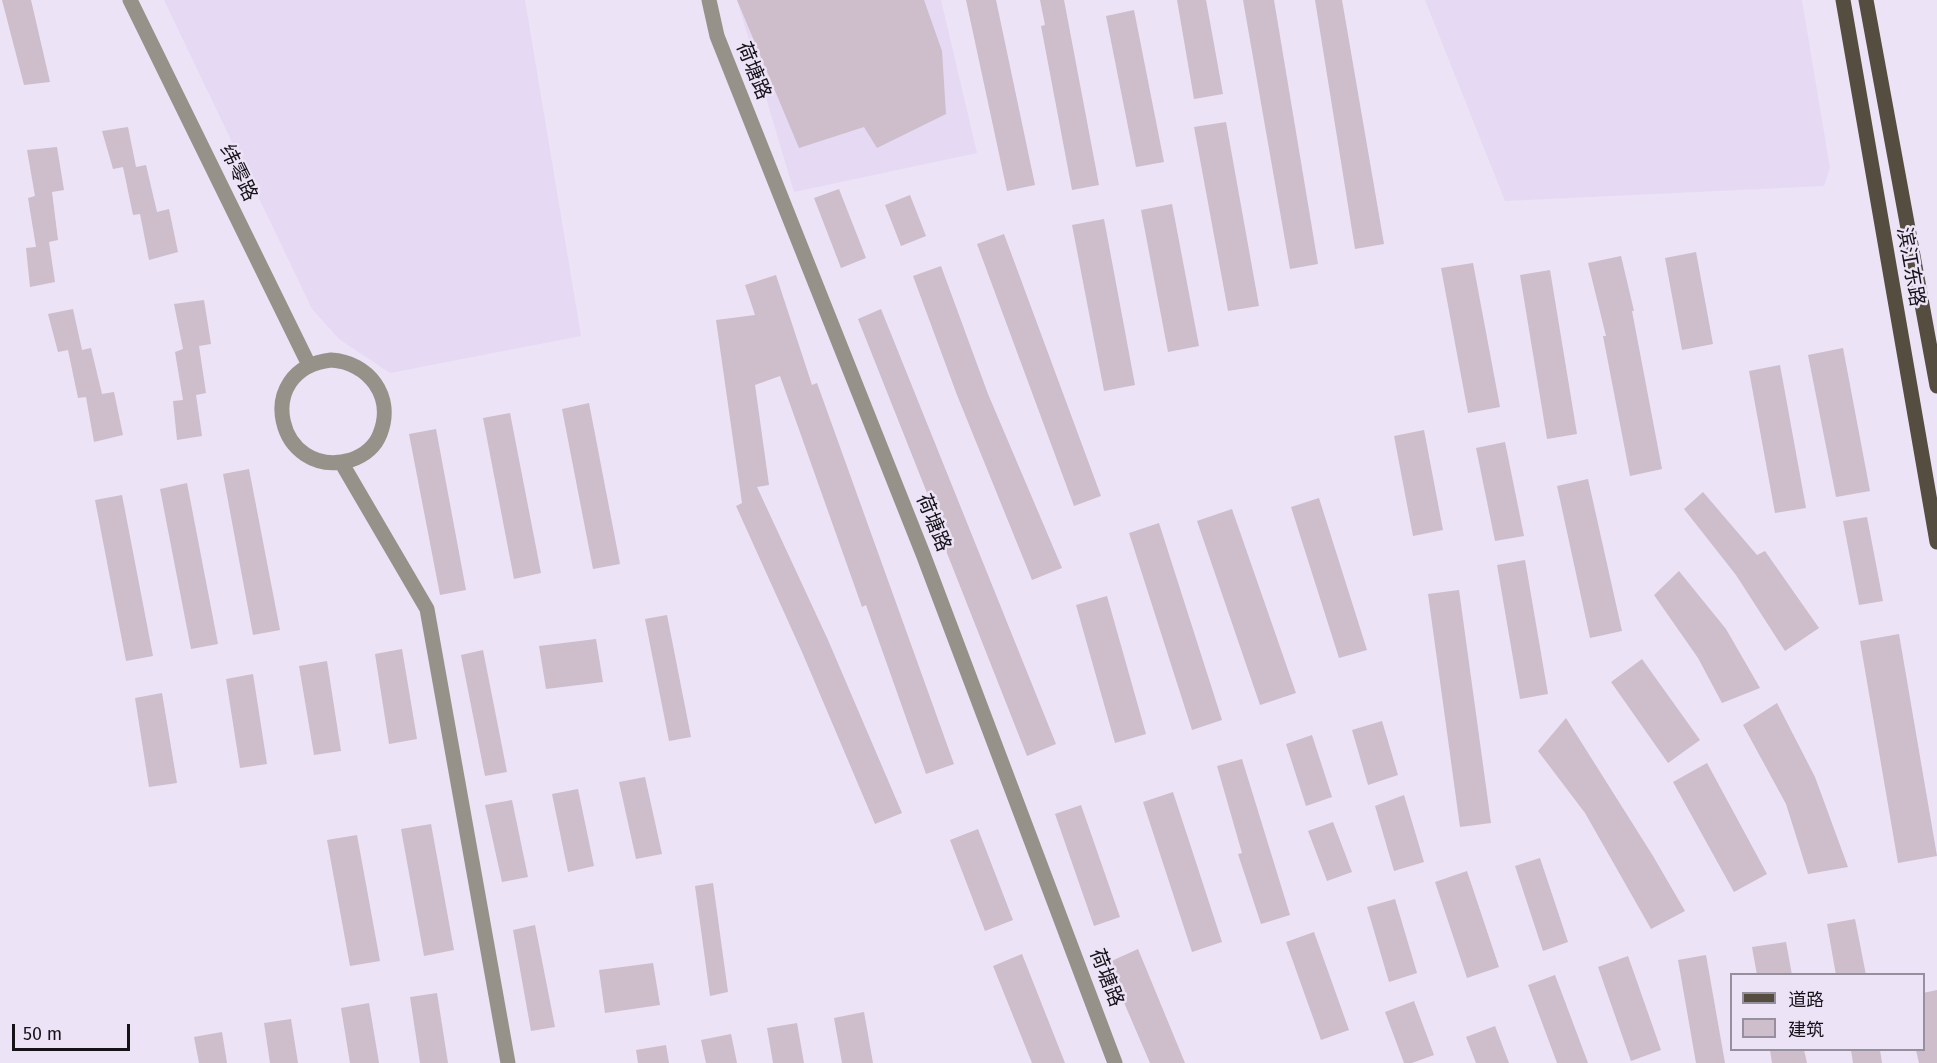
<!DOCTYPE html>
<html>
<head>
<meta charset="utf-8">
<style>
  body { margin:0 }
  #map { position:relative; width:1937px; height:1063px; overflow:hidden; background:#ece3f6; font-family:"Fira Sans","Noto Sans SC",sans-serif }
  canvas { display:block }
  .legend { position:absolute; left:1730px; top:973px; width:195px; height:78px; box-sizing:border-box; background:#ece3f6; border:2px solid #968f9d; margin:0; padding:8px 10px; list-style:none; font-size:18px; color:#151218 }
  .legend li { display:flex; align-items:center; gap:12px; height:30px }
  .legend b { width:30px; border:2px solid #968f9d }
  .scale { position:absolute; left:12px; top:1024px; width:118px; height:27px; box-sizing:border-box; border:3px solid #151218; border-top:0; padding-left:8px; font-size:18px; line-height:21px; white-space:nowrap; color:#151218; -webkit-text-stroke:4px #ece3f6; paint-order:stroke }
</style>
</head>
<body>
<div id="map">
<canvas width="1937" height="1063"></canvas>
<ul class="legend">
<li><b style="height:8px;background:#544d40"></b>道路</li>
<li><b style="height:16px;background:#cebdcb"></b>建筑</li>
</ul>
<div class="scale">50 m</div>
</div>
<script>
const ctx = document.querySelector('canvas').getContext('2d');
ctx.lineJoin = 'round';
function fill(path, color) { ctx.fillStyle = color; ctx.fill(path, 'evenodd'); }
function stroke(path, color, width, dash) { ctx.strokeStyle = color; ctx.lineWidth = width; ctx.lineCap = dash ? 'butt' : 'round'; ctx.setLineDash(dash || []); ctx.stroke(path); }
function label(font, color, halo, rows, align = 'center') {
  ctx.font = font + ' "Fira Sans","Noto Sans SC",sans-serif'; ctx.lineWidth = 5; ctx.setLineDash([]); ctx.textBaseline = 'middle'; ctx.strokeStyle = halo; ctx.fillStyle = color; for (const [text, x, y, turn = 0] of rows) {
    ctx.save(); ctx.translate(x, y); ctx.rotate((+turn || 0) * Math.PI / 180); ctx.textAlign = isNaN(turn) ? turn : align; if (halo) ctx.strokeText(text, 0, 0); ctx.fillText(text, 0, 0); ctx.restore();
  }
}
const built = new Path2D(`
  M 164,0 L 525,0 L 581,336 L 390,373 L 339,339 L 312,309 Z
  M 737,0 L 941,0 L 977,153 L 794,192 Z
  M 1425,0 L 1802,0 L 1830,168 L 1824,186 L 1505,201 Z`);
const building = new Path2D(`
  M 2,0 L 31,0 L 50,82 L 24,85 Z
  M 737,0 L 924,0 L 942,51 L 946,114 L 877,148 L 864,127 L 799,148 Z
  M 966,0 L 996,0 L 1035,185 L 1007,191 Z
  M 1040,0 L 1064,0 L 1099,185 L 1072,190 L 1041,26 L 1045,25 Z
  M 1177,0 L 1206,0 L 1223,94 L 1194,99 Z
  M 1243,0 L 1274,0 L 1318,264 L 1290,269 Z
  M 1315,0 L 1342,0 L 1384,244 L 1355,249 Z
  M 1134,10 L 1164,162 L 1136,167 L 1106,16 Z
  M 1226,122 L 1259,306 L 1228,311 L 1194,127 Z
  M 128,127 L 136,167 L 146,165 L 157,212 L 169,209 L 178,252 L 149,260 L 140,214 L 133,215 L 123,167 L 113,169 L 102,131 Z
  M 57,147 L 64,190 L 52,192 L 58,240 L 49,242 L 55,282 L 30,287 L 26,248 L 36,247 L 28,198 L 35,196 L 27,150 Z
  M 839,189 L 866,258 L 841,268 L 814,198 Z
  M 910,195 L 926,236 L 901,246 L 885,205 Z
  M 1172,204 L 1199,346 L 1168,352 L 1141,210 Z
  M 1104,219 L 1135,385 L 1104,391 L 1072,225 Z
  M 1004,234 L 1101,496 L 1074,506 L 977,244 Z
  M 1696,252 L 1713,344 L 1682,350 L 1665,258 Z
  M 1621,256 L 1634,311 L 1632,311 L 1662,469 L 1630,476 L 1603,336 L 1606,336 L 1588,263 Z
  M 1473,263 L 1500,407 L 1468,413 L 1441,268 Z
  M 941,266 L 988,394 L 1062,568 L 1032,580 L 957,395 L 913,276 Z
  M 1550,270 L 1577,434 L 1547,439 L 1520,275 Z
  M 776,275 L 812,385 L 817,383 L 954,764 L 926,774 L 866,605 L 862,607 L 780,376 L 755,385 L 769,485 L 757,487 L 828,640 L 902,813 L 875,824 L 802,652 L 736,506 L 742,503 L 716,320 L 755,315 L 745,285 Z
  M 204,300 L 211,344 L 199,346 L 206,393 L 196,395 L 202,436 L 177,440 L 173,401 L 183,400 L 175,352 L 183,349 L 174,304 Z
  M 73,309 L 82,350 L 91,348 L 102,394 L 114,392 L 123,435 L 94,442 L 86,397 L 78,398 L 68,350 L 58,352 L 48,314 Z
  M 881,309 L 1056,744 L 1027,756 L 930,510 L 933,508 L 858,319 Z
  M 1843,348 L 1870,491 L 1836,497 L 1808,355 Z
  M 1780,365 L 1806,508 L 1775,513 L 1749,371 Z
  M 589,403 L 620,564 L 593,569 L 562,409 Z
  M 510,413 L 541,573 L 514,579 L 483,418 Z
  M 436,429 L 466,590 L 440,595 L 409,434 Z
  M 1424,430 L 1443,530 L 1413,536 L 1394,436 Z
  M 1505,442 L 1524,536 L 1495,541 L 1476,448 Z
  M 249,469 L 280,630 L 253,635 L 223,474 Z
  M 1588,479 L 1622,631 L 1590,638 L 1557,486 Z
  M 187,483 L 218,644 L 191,649 L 160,489 Z
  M 1703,492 L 1757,555 L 1765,551 L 1819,628 L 1785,651 L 1736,575 L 1684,509 Z
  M 122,495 L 153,656 L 126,661 L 95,500 Z
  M 1319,498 L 1367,650 L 1339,658 L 1291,507 Z
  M 1232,509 L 1296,693 L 1260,705 L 1197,521 Z
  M 1867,517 L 1883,601 L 1859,605 L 1843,521 Z
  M 1159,523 L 1222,720 L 1192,730 L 1129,533 Z
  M 1525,560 L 1548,694 L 1520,699 L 1497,565 Z
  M 1679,571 L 1726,629 L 1760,688 L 1722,703 L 1698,658 L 1654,595 Z
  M 1459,590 L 1491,823 L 1460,827 L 1428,594 Z
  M 1107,596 L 1146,734 L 1115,743 L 1076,605 Z
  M 667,615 L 691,737 L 669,741 L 645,619 Z
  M 1899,634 L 1937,856 L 1898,863 L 1860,641 Z
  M 596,639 L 603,682 L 546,689 L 539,646 Z
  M 402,649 L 417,739 L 389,744 L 375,654 Z
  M 483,650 L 507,772 L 485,776 L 461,655 Z
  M 1642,659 L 1700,740 L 1668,763 L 1611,682 Z
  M 327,661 L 341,751 L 314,755 L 299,666 Z
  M 253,674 L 267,764 L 240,768 L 226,679 Z
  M 162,693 L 177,783 L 149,787 L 135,698 Z
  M 1777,703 L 1815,777 L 1848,867 L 1808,874 L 1786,804 L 1743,725 Z
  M 1566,718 L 1653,856 L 1685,911 L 1651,929 L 1585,813 L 1538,751 Z
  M 1382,721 L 1398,775 L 1368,785 L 1352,730 Z
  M 1312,735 L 1332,797 L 1306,806 L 1286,744 Z
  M 1242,759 L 1290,915 L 1261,924 L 1238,854 L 1242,853 L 1217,766 Z
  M 1707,763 L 1767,874 L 1734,892 L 1673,782 Z
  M 645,777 L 662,854 L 636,859 L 619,782 Z
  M 578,789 L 594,866 L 568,872 L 552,794 Z
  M 1173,792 L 1222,942 L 1192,952 L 1143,802 Z
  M 1404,795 L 1424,862 L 1394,871 L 1375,806 Z
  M 512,800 L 528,877 L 502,882 L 485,805 Z
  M 1081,805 L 1120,917 L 1094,926 L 1055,814 Z
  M 1333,822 L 1352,872 L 1327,881 L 1308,831 Z
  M 431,824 L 454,950 L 424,956 L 401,829 Z
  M 978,829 L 1013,920 L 985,931 L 950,840 Z
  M 357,835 L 380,961 L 350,966 L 327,840 Z
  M 1540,858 L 1568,942 L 1543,951 L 1515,866 Z
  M 1467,871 L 1499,967 L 1467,978 L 1435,882 Z
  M 713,883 L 728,992 L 710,996 L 695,886 Z
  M 1395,899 L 1417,973 L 1389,982 L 1367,907 Z
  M 1855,919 L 1866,975 L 1836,975 L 1827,924 Z
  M 535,925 L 555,1027 L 531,1031 L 513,930 Z
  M 1314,932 L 1349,1030 L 1321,1040 L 1286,942 Z
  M 1786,942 L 1792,975 L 1757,975 L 1752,947 Z
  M 1138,949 L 1185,1063 L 1150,1063 L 1107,963 Z
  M 1022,954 L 1065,1063 L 1032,1063 L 993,966 Z
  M 1706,955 L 1725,1063 L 1696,1063 L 1678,960 Z
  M 1628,956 L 1661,1050 L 1631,1061 L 1598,967 Z
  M 653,963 L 660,1005 L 605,1013 L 599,970 Z
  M 1555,975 L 1588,1063 L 1557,1063 L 1528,985 Z
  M 1937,990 L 1937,1063 L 1919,1063 L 1916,1050 L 1923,1050 L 1923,993 Z
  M 437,993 L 448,1063 L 420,1063 L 410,997 Z
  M 1414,1001 L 1434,1055 L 1412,1063 L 1404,1063 L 1385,1012 Z
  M 369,1003 L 379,1063 L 350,1063 L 341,1008 Z
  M 864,1012 L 873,1063 L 842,1063 L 834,1018 Z
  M 291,1019 L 298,1063 L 270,1063 L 264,1023 Z
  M 797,1023 L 804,1063 L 773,1063 L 767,1028 Z
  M 1495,1026 L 1509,1063 L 1476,1063 L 1466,1037 Z
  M 222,1032 L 227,1063 L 199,1063 L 194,1037 Z
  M 731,1034 L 737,1063 L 706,1063 L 701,1040 Z
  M 666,1045 L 669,1063 L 638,1063 L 636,1050 Z
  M 1770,1050 L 1804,1050 L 1807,1063 L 1772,1063 Z
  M 1851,1050 L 1880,1050 L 1882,1063 L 1853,1063 Z`);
const minor = new Path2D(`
  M 130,0 L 309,365
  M 709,0 L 717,36 L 923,554 L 1115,1063
  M 331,360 C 368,362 395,396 380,434 C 375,447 365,455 351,460 C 277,481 251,369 331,360 Z
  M 341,462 L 427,609 L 508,1063`);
const major = new Path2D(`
  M 1843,0 L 1937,542
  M 1866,0 L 1937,386`);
const streetNames = [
  ["荷塘路",753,71,68],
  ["纬零路",238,173,64],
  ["滨江东路",1910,267,80],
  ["荷塘路",933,523,68],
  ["荷塘路",1106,978,69]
];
fill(built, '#e6d9f3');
fill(building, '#cebdcb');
stroke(minor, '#96928a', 15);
stroke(major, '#544d40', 15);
label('20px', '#151218', '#ece3f6', streetNames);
</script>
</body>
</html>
